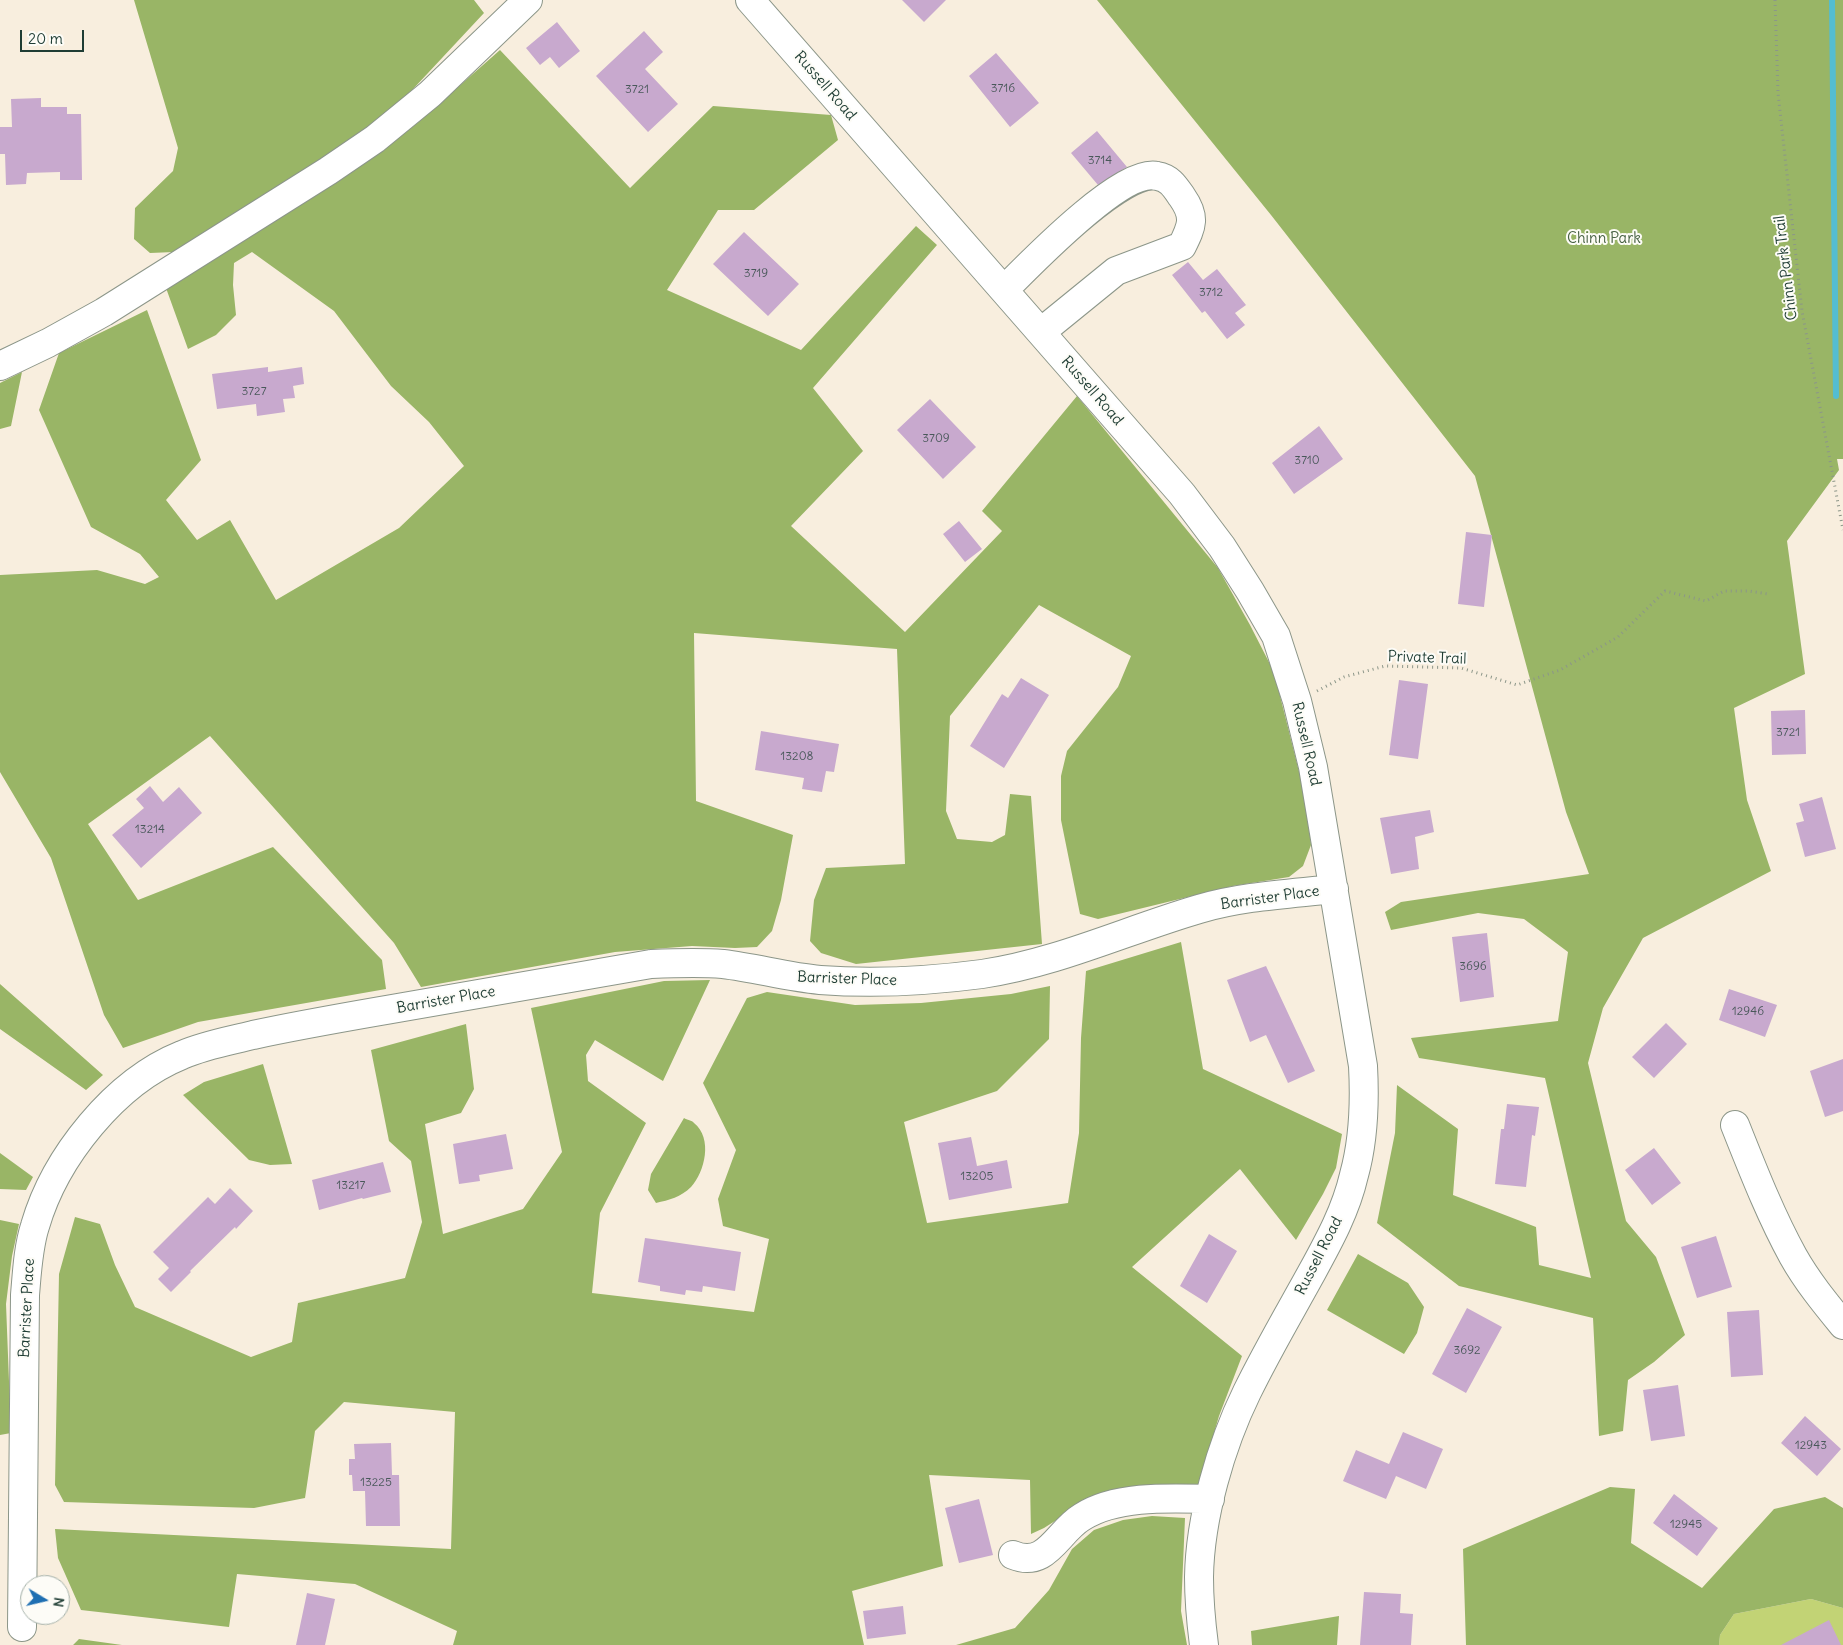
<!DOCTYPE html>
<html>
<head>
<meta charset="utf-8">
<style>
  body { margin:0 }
  #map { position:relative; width:1843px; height:1645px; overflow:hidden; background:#f8eede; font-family:Delius,sans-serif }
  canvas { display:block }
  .north { position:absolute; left:20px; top:1575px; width:50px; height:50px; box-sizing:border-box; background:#fdfcf7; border:1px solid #a4b0a9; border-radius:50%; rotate:99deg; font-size:14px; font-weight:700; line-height:20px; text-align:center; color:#1f3d34 }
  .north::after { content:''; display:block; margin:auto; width:18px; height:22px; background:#1f6fb2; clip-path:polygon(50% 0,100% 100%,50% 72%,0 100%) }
  .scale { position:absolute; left:20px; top:30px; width:64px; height:22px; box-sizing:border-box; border:2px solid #1f3d34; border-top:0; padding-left:6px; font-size:15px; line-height:18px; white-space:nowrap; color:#1f3d34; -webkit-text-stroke:4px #fdfcf7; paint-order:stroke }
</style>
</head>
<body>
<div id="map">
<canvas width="1843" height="1645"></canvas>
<div class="north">N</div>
<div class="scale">20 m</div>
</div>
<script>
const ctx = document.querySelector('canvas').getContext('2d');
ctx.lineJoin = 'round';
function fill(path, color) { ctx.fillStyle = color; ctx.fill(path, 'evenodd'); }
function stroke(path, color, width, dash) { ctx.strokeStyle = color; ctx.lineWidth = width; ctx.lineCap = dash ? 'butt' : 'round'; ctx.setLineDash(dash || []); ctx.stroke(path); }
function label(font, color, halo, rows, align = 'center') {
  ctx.font = font + ' Delius,sans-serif'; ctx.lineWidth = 4; ctx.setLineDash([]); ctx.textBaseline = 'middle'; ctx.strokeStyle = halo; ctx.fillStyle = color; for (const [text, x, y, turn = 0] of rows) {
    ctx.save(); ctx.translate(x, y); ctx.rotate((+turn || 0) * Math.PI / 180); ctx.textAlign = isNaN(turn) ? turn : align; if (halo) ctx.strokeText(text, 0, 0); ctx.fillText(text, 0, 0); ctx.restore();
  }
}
const green = new Path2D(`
  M 1811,1599 L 1843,1608 L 1843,1645 L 1719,1645 L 1720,1635 L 1734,1614 Z`);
const forest = new Path2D(`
  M 134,0 L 474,0 L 484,13 L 386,118 L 174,252 L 150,253 L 134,239 L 135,208 L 173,171 L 178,148 Z
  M 1097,0 L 1843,0 L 1843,459 L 1837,459 L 1839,470 L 1787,541 L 1805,674 L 1734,708 L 1747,800 L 1771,871 L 1643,938 L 1603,1008 L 1588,1063 L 1626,1221 L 1656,1257 L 1685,1335 L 1654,1362 L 1628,1380 L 1623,1431 L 1599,1436 L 1593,1318 L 1459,1286 L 1377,1223 L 1395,1133 L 1397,1085 L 1458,1129 L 1453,1195 L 1536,1227 L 1539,1265 L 1591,1278 L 1545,1078 L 1419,1058 L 1411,1038 L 1558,1021 L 1568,952 L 1524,919 L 1478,913 L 1391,930 L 1385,912 L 1401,902 L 1589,874 L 1566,812 L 1475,476 L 1271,215 Z
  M 500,50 L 630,188 L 713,106 L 831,115 L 838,140 L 754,210 L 718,210 L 667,290 L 801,350 L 916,226 L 937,245 L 813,388 L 863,451 L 791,526 L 905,632 L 1002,531 L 982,511 L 1077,396 L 1218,568 L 1250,625 L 1274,672 L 1309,811 L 1311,845 L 1303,866 L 1289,877 L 1233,886 L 1098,919 L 1080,914 L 1061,820 L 1061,776 L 1067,751 L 1118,687 L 1131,656 L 1039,605 L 950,716 L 946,811 L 957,839 L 992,842 L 1005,835 L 1010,794 L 1031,796 L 1042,944 L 856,964 L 821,953 L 810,941 L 814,900 L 826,868 L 905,864 L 897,649 L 694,633 L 696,801 L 793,835 L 781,900 L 772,931 L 757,947 L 735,948 L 692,946 L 615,952 L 421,987 L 394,943 L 210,736 L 88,824 L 138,900 L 273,847 L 382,960 L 386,989 L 198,1022 L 123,1048 L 104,1015 L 51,858 L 0,772 L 0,575 L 97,570 L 145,584 L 159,577 L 140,554 L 91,527 L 39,410 L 59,353 L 147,310 L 201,460 L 166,500 L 197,540 L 230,520 L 276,600 L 399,528 L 464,466 L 429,422 L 391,386 L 334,311 L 252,252 L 234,263 L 233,285 L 236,315 L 216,335 L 188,349 L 166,288 L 263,227 L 415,125 Z
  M 22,372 L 11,426 L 0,429 L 0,383 Z
  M 1181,942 L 1203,1069 L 1342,1134 L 1336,1168 L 1323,1194 L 1296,1240 L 1240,1169 L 1132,1267 L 1242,1356 L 1219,1416 L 1198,1488 L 1112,1490 L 1077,1507 L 1044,1528 L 1031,1534 L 1030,1480 L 929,1475 L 943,1566 L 852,1591 L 864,1645 L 453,1645 L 457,1631 L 355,1584 L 237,1574 L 229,1627 L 81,1610 L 58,1558 L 55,1529 L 451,1549 L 455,1412 L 344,1402 L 315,1431 L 305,1498 L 254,1508 L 64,1502 L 55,1485 L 59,1274 L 75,1217 L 100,1224 L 115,1265 L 135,1307 L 251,1357 L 292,1342 L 298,1303 L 405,1278 L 422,1222 L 411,1161 L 389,1141 L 371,1050 L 466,1024 L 474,1089 L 461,1113 L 425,1124 L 443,1234 L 523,1209 L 562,1152 L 531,1008 L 664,981 L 710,980 L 663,1081 L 595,1040 L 586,1055 L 588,1081 L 646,1123 L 600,1213 L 592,1293 L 754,1312 L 769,1239 L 723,1226 L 718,1199 L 736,1150 L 703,1083 L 747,998 L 767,992 L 855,1005 L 921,1003 L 1011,994 L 1050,986 L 1049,1039 L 997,1091 L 904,1122 L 927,1223 L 1068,1203 L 1079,1133 L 1081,1038 L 1086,971 Z
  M 0,984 L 103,1075 L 86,1090 L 0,1029 Z
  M 263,1064 L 292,1164 L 270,1165 L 249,1160 L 183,1095 L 204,1082 Z
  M 684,1118 C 687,1120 692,1120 694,1123 C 713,1138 705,1172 691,1187 C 681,1197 669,1200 656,1203 L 648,1190 L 651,1174 Z
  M 0,1153 L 33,1177 L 26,1190 L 0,1189 Z
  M 0,1220 L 19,1224 L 12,1256 L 6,1304 L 11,1433 L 0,1435 Z
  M 1358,1254 L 1408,1283 L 1424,1307 L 1417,1333 L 1404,1354 L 1327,1310 Z
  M 1610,1487 L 1635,1489 L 1631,1543 L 1702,1588 L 1774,1509 L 1825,1497 L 1843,1508 L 1843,1608 L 1811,1599 L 1734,1614 L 1720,1635 L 1719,1645 L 1466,1645 L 1463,1549 Z
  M 1152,1516 L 1185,1518 L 1181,1611 L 1187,1645 L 956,1645 L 1015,1628 L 1049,1590 L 1072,1549 L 1094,1530 L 1123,1520 Z
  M 1339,1616 L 1337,1645 L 1252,1645 L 1251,1631 Z
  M 79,1639 L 122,1645 L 73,1645 Z`);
const stream = new Path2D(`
  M 1832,0 L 1836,396`);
const building = new Path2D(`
  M 902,0 L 946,0 L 924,22 Z
  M 557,22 L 580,51 L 559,68 L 550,57 L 540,65 L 526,48 Z
  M 644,31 L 663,52 L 645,69 L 678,104 L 648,132 L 596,76 Z
  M 996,53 L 1039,103 L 1010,127 L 969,76 Z
  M 41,98 L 41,107 L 67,107 L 67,114 L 81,114 L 82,180 L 60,180 L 60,172 L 27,173 L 26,184 L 6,185 L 5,154 L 0,154 L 0,127 L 12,127 L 11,99 Z
  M 1097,131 L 1127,167 L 1098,185 L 1071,153 Z
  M 744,232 L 799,284 L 768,316 L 713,264 Z
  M 1188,262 L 1203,280 L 1217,269 L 1246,305 L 1235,313 L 1245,325 L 1227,339 L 1205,311 L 1202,313 L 1172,275 Z
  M 268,367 L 268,372 L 302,367 L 304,384 L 293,386 L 295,398 L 283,399 L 285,412 L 257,416 L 256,404 L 217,409 L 212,374 Z
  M 930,399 L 976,447 L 943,479 L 897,430 Z
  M 1319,426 L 1343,459 L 1294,494 L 1272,463 Z
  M 959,521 L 982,549 L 965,562 L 943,534 Z
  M 1466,532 L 1492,535 L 1484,607 L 1458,604 Z
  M 1021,678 L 1049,695 L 1004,768 L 970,746 L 1002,694 L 1008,698 Z
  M 1399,680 L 1428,684 L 1418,759 L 1389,755 Z
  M 1805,710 L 1806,754 L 1772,755 L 1771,711 Z
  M 761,731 L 839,744 L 834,772 L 826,771 L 822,792 L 802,789 L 804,778 L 755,770 Z
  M 150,786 L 163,802 L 179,787 L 202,813 L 141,868 L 112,835 L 144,808 L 136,799 Z
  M 1822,797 L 1836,849 L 1805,857 L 1796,823 L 1804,821 L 1799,804 Z
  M 1430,810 L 1434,832 L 1415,837 L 1419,869 L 1391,874 L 1380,818 Z
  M 1487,933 L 1494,997 L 1460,1002 L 1452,937 Z
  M 1266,966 L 1315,1071 L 1288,1083 L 1266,1035 L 1250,1042 L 1227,980 Z
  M 1729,989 L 1777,1005 L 1765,1037 L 1719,1020 Z
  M 1666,1023 L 1687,1044 L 1654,1078 L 1632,1057 Z
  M 1843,1059 L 1843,1111 L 1825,1117 L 1810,1071 Z
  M 1507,1104 L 1539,1107 L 1535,1136 L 1532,1135 L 1526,1187 L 1495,1184 L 1501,1129 L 1504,1129 Z
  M 506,1134 L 513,1169 L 479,1175 L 480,1181 L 459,1184 L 453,1144 Z
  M 971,1137 L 977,1166 L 1007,1160 L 1012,1188 L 949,1200 L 938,1143 Z
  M 1654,1148 L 1681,1183 L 1652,1205 L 1625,1170 Z
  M 383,1162 L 391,1192 L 363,1199 L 362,1198 L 319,1210 L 312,1180 Z
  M 230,1188 L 253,1211 L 236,1229 L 235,1227 L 190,1271 L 191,1272 L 171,1292 L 158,1279 L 169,1268 L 153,1252 L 208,1197 L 215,1204 Z
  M 1209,1234 L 1237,1251 L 1207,1303 L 1180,1286 Z
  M 1716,1236 L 1732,1287 L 1697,1298 L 1681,1247 Z
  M 645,1238 L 741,1252 L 735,1291 L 703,1286 L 702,1292 L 686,1290 L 685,1295 L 660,1291 L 660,1286 L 638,1282 Z
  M 1467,1308 L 1502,1327 L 1466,1393 L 1432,1374 Z
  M 1759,1310 L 1763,1375 L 1731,1377 L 1727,1312 Z
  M 1678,1385 L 1685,1436 L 1651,1441 L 1643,1390 Z
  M 1805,1416 L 1841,1449 L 1817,1476 L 1781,1443 Z
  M 1403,1432 L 1443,1449 L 1426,1489 L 1396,1476 L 1386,1499 L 1343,1481 L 1356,1450 L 1389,1464 Z
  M 391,1443 L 392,1475 L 399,1475 L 400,1526 L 366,1526 L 365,1491 L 353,1491 L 352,1475 L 349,1475 L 349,1459 L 355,1459 L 354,1444 Z
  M 1674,1494 L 1718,1528 L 1697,1556 L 1653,1523 Z
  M 979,1499 L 993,1555 L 959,1563 L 945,1508 Z
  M 1364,1592 L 1401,1594 L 1400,1613 L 1413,1614 L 1411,1645 L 1360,1645 Z
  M 307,1593 L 335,1599 L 325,1645 L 296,1645 Z
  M 903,1606 L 906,1634 L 867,1639 L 863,1611 Z
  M 1829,1620 L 1841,1645 L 1781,1645 Z`);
const path = new Path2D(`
  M 1775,0 L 1778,93 L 1802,311 L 1843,530
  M 1317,691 L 1344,677 L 1385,666 L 1461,668 L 1517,685 L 1560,670 L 1618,637 L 1665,591 L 1706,601 L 1724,591 L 1749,591 L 1768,594`);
const minor = new Path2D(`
  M 750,0 L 1182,494 L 1222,547 L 1250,591 L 1276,636 L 1297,701 L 1313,767 L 1363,1066 C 1365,1103 1364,1139 1354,1175 C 1346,1210 1329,1241 1312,1272 C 1290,1312 1267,1351 1247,1392 C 1221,1445 1200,1517 1199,1577 C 1199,1600 1201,1622 1204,1645
  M 1004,290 C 1030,264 1122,168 1157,176 C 1170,178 1175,187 1182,197 C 1196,217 1192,226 1182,246 L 1116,271 L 1041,332
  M 0,366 L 48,343 L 104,312 L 328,171 L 375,139 L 430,94 L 528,0
  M 1735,1125 C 1753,1170 1770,1214 1793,1256 C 1807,1281 1825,1303 1843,1325
  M 1013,1555 C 1047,1569 1057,1532 1082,1517 C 1116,1495 1171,1498 1210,1499
  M 22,1627 L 25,1295 C 27,1272 28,1248 35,1226 C 55,1157 115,1082 182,1055 C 205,1045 229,1041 253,1035 C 299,1025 346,1017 392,1009 C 479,994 565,979 651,964 C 675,963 699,962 723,964 C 756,968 787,977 820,980 C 874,984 929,981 982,974 C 1057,963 1127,930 1199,909 C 1243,896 1289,894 1334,889`);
const numberNames = [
  ["3716",1003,89],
  ["3721",637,90],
  ["3714",1100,161],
  ["3719",756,274],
  ["3712",1211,293],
  ["3727",254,392],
  ["3709",936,439],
  ["3710",1307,461],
  ["3721",1788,733],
  ["13208",797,757],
  ["13214",150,830],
  ["3696",1473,967],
  ["12946",1748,1012],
  ["13205",977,1177],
  ["13217",351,1186],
  ["3692",1467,1351],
  ["12943",1811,1446],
  ["13225",376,1483],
  ["12945",1686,1525]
];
const streetNames = [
  ["Russell Road",825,86,49],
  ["Chinn Park Trail",1786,268,-97],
  ["Russell Road",1092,391,49],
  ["Private Trail",1427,658,2],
  ["Russell Road",1306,744,77],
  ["Barrister Place",1270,898,-8],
  ["Barrister Place",847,979,2],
  ["Barrister Place",446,1000,-10],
  ["Russell Road",1319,1256,-63],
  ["Barrister Place",27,1308,-87]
];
const parkNames = [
  ["Chinn Park",1604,239]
];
fill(green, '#c2d375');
fill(forest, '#99b566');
stroke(stream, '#54bdd1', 6);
fill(building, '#c8a9ce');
stroke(minor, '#8c9689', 30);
stroke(path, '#8c9689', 3, [1, 4]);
stroke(minor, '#fff', 28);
label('12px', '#49585a', null, numberNames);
label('15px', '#1f3d34', '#fdfcf7', streetNames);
label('15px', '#486244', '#fdfcf7', parkNames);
</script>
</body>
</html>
